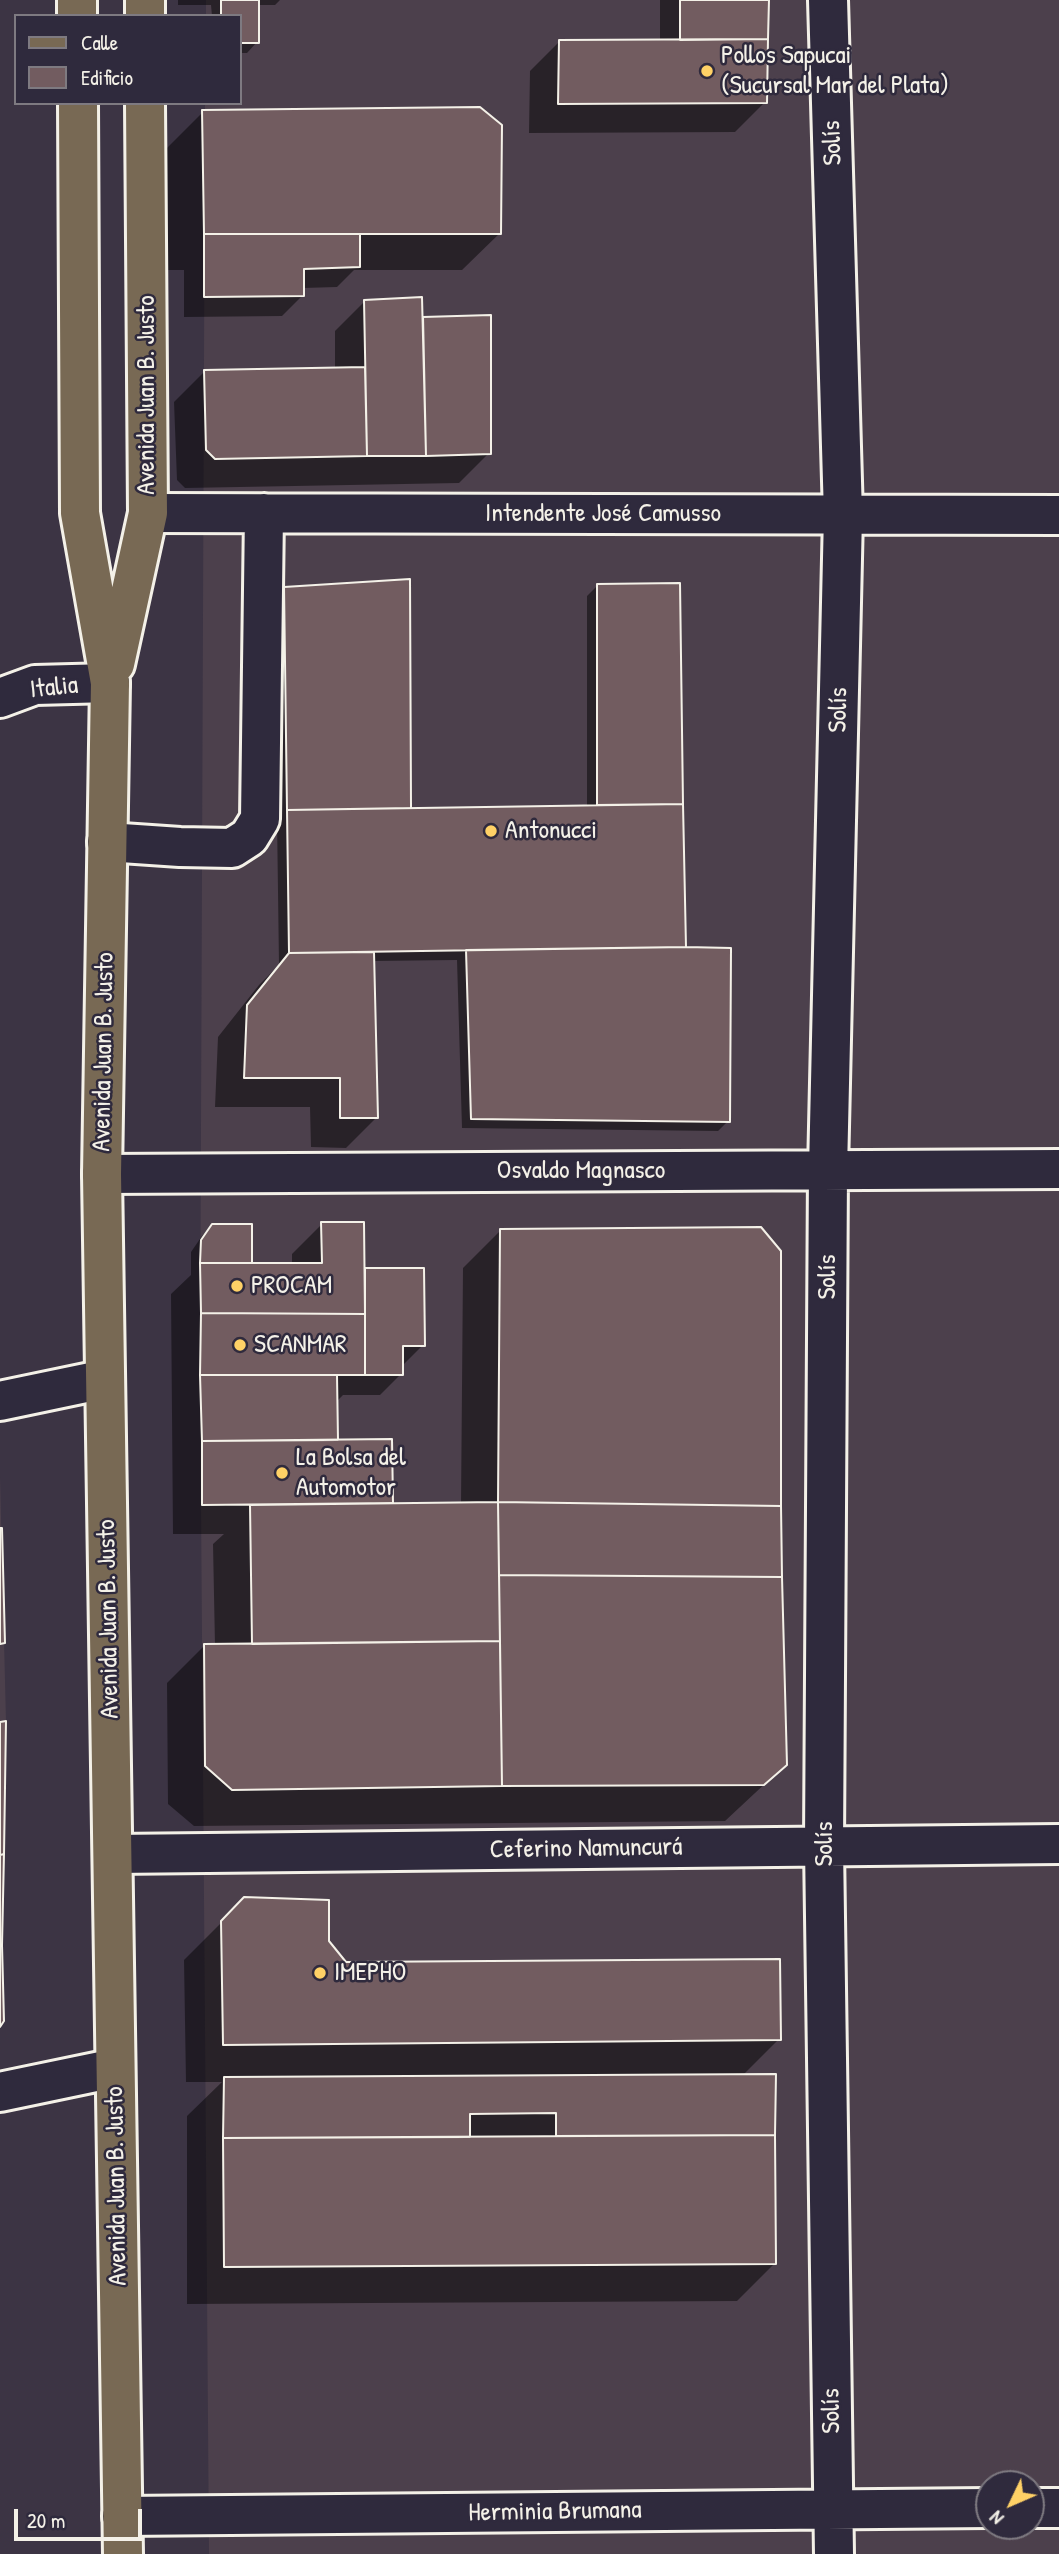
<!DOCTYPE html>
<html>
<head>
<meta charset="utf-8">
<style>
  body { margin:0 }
  #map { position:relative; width:1059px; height:2554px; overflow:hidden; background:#3c3444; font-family:"Patrick Hand",sans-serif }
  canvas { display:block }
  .legend { position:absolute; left:14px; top:14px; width:228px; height:91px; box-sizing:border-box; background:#2f2a3d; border:2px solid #7e7a81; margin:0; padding:9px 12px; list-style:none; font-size:21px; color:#f4f1e8 }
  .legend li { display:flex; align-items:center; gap:14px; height:35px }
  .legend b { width:35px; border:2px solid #7e7a81 }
  .north { position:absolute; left:975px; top:2470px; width:70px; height:70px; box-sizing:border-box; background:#2f2a3d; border:2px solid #7e7a81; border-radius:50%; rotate:226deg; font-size:19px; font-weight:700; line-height:28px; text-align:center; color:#f4f1e8 }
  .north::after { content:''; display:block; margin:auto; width:24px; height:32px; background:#ffd166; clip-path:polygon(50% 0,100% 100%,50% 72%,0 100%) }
  .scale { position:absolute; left:14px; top:2509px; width:128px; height:32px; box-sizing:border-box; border:4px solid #f4f1e8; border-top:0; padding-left:9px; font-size:21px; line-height:24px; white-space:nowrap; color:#f4f1e8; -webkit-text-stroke:5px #2f2a3d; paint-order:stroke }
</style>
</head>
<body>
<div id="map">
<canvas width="1059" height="2554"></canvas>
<ul class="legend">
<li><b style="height:9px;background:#786954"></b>Calle</li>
<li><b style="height:19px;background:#725c60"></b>Edificio</li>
</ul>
<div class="north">N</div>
<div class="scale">20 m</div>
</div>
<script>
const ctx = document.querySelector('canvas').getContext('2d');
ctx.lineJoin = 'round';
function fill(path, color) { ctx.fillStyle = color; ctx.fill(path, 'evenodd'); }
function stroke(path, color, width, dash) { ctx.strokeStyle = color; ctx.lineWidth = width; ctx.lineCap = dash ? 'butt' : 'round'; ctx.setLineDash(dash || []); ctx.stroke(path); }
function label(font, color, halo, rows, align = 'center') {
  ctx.font = font + ' "Patrick Hand",sans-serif'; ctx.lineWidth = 5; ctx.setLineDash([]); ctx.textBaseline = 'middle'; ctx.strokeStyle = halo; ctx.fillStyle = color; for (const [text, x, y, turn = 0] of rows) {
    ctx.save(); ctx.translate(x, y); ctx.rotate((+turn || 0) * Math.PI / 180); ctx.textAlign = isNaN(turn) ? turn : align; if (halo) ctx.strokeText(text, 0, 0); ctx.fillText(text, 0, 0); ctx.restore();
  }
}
const built = new Path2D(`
  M 206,0 L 1059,0 L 1059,2554 L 209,2554 L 200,1375 L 205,103 L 240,103 L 240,16 L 206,16 ZM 989,2484 L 1031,2484 L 1031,2526 L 989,2526 Z
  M 0,1476 L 6,1721 L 0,1722 Z`);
const shadow = new Path2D(`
  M 178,0 L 280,0 L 275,5 L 257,5 L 257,42 L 247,53 L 240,53 L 240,16 L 212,16 L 211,5 L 178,5 Z
  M 660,0 L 767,0 L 765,102 L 735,132 L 529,133 L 530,71 L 560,41 L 660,41 Z
  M 203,112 L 500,233 L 462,270 L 354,270 L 337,287 L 303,288 L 303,295 L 282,316 L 184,317 L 184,270 L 167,270 L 166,149 Z
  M 365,301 L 421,319 L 490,316 L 489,453 L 459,483 L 185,488 L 177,480 L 174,402 L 204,372 L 335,370 L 335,331 Z
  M 408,581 L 409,809 L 587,807 L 587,596 L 597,586 L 679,584 L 684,949 L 728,1121 L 718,1131 L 462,1128 L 457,960 L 373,961 L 376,1118 L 346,1148 L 311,1147 L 310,1107 L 215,1107 L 218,1037 L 259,985 L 279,965 L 274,599 L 284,588 Z
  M 322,1224 L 363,1273 L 365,1270 L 423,1345 L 401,1367 L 401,1374 L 380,1395 L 343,1395 L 336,1402 L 336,1441 L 391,1502 L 389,1505 L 461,1504 L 463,1268 L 501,1230 L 779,1505 L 785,1765 L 725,1821 L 194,1826 L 168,1804 L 167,1683 L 204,1646 L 215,1646 L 213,1544 L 224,1534 L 173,1534 L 171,1294 L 191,1275 L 191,1252 L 202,1236 L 212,1226 L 251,1264 L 292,1264 L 292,1254 Z
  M 245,1899 L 327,1942 L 345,1963 L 779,2039 L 742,2076 L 775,2076 L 775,2263 L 737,2301 L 187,2304 L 187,2116 L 222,2082 L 186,2082 L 184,1960 Z`);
const building = new Path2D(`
  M 221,0 L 259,0 L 259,43 L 240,43 L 240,16 L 221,16 Z
  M 680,0 L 769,0 L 768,39 L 680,40 Z
  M 768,39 L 767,103 L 558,104 L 559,40 Z
  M 480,107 L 502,125 L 501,234 L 204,234 L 202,110 Z
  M 204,234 L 360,234 L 360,267 L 304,269 L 304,296 L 204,297 Z
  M 422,297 L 426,456 L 367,456 L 364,300 Z
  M 491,315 L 491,454 L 426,456 L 423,317 Z
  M 365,367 L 367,456 L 215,459 L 206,450 L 204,370 Z
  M 410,579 L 411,808 L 287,810 L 284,587 Z
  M 680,583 L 683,804 L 597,805 L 597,584 Z
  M 683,804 L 686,947 L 289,953 L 287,810 Z
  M 686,947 L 731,948 L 730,1122 L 471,1119 L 466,950 Z
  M 374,952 L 378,1118 L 340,1118 L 340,1078 L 244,1078 L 247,1005 L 289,953 Z
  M 321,1222 L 364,1222 L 365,1314 L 201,1313 L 200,1263 L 322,1263 Z
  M 212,1224 L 252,1224 L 252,1263 L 200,1263 L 201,1240 Z
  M 761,1227 L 781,1251 L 781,1506 L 498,1502 L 500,1229 Z
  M 365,1268 L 424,1268 L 425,1346 L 403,1346 L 403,1375 L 365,1375 Z
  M 201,1313 L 365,1314 L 365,1375 L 200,1375 Z
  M 200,1375 L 337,1375 L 338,1440 L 202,1441 Z
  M 392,1439 L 393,1503 L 202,1505 L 202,1441 Z
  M 498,1502 L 500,1641 L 252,1644 L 250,1505 Z
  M 498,1502 L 781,1506 L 782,1577 L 499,1575 Z
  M 0,1528 L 2,1528 L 5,1643 L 0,1644 Z
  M 499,1575 L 782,1577 L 787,1765 L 764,1785 L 502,1786 Z
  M 500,1641 L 502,1786 L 232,1790 L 205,1766 L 204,1644 Z
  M 6,1721 L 4,1854 L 0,1855 L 0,1722 Z
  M 4,1854 L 2,1945 L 0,1946 L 0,1855 Z
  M 244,1897 L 329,1900 L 329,1941 L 346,1962 L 780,1959 L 781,2040 L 223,2045 L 221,1921 Z
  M 2,1945 L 4,2021 L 0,2027 L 0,1946 Z
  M 776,2074 L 775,2135 L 556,2136 L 556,2113 L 470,2114 L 470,2137 L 223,2138 L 224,2077 Z
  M 775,2135 L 776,2264 L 224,2267 L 223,2138 Z`);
const minor = new Path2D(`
  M 828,0 L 843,515 L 828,1170 L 824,1846 L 834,2554
  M 148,513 L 1059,515
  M 0,698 L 35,685 L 110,683
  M 107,842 L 180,847 L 232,848 L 249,837 L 260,819 L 264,513
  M 102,1174 L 1059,1169
  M 0,1401 L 105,1379
  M 113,1854 L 1059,1844
  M 0,2092 L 115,2068
  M 1031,2508 L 1059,2508
  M 122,2516 L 989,2508`);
const major = new Path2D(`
  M 77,0 L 77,16
  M 145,0 L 145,16
  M 78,103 L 80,513 L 110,683 L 102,1174 L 123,2554
  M 115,664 L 148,513 L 145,103`);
const markers = [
  [707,71,7,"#ffd166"],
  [491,831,7,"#ffd166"],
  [237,1286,7,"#ffd166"],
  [240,1345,7,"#ffd166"],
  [282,1473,7,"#ffd166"],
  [320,1973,7,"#ffd166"]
];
const poiNames = [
  ["Pollos Sapucai",721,56],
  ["(Sucursal Mar del Plata)",721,86],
  ["Antonucci",505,831],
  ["PROCAM",251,1286],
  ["SCANMAR",254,1345],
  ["La Bolsa del",296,1458],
  ["Automotor",296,1488],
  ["IMEPHO",334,1973]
];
const streetNames = [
  ["Solís",833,143,-92],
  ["Avenida Juan B. Justo",147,395,-90],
  ["Intendente José Camusso",603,514],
  ["Italia",54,688,-6],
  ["Solís",839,710,-89],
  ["Avenida Juan B. Justo",104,1052,-89],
  ["Osvaldo Magnasco",581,1171],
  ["Solís",828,1277,-90],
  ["Avenida Juan B. Justo",109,1619,-91],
  ["Solís",825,1844,-90],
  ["Ceferino Namuncurá",586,1849,-1],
  ["Avenida Juan B. Justo",117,2186,-91],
  ["Solís",832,2411,-91],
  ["Herminia Brumana",555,2512,-1]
];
fill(built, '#4c404c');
fill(shadow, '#0007');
fill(building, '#725c60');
stroke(building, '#f4f1e8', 2);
stroke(minor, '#f4f1e8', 44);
stroke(major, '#f4f1e8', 44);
stroke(minor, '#2f2a3d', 38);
stroke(major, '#786954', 38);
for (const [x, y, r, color] of markers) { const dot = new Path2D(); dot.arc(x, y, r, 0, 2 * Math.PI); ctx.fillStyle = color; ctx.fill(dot); stroke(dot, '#2f2a3d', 2.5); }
label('26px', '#f4f1e8', '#2f2a3d', poiNames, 'left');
label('26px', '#f4f1e8', '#2f2a3d', streetNames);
</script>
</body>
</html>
